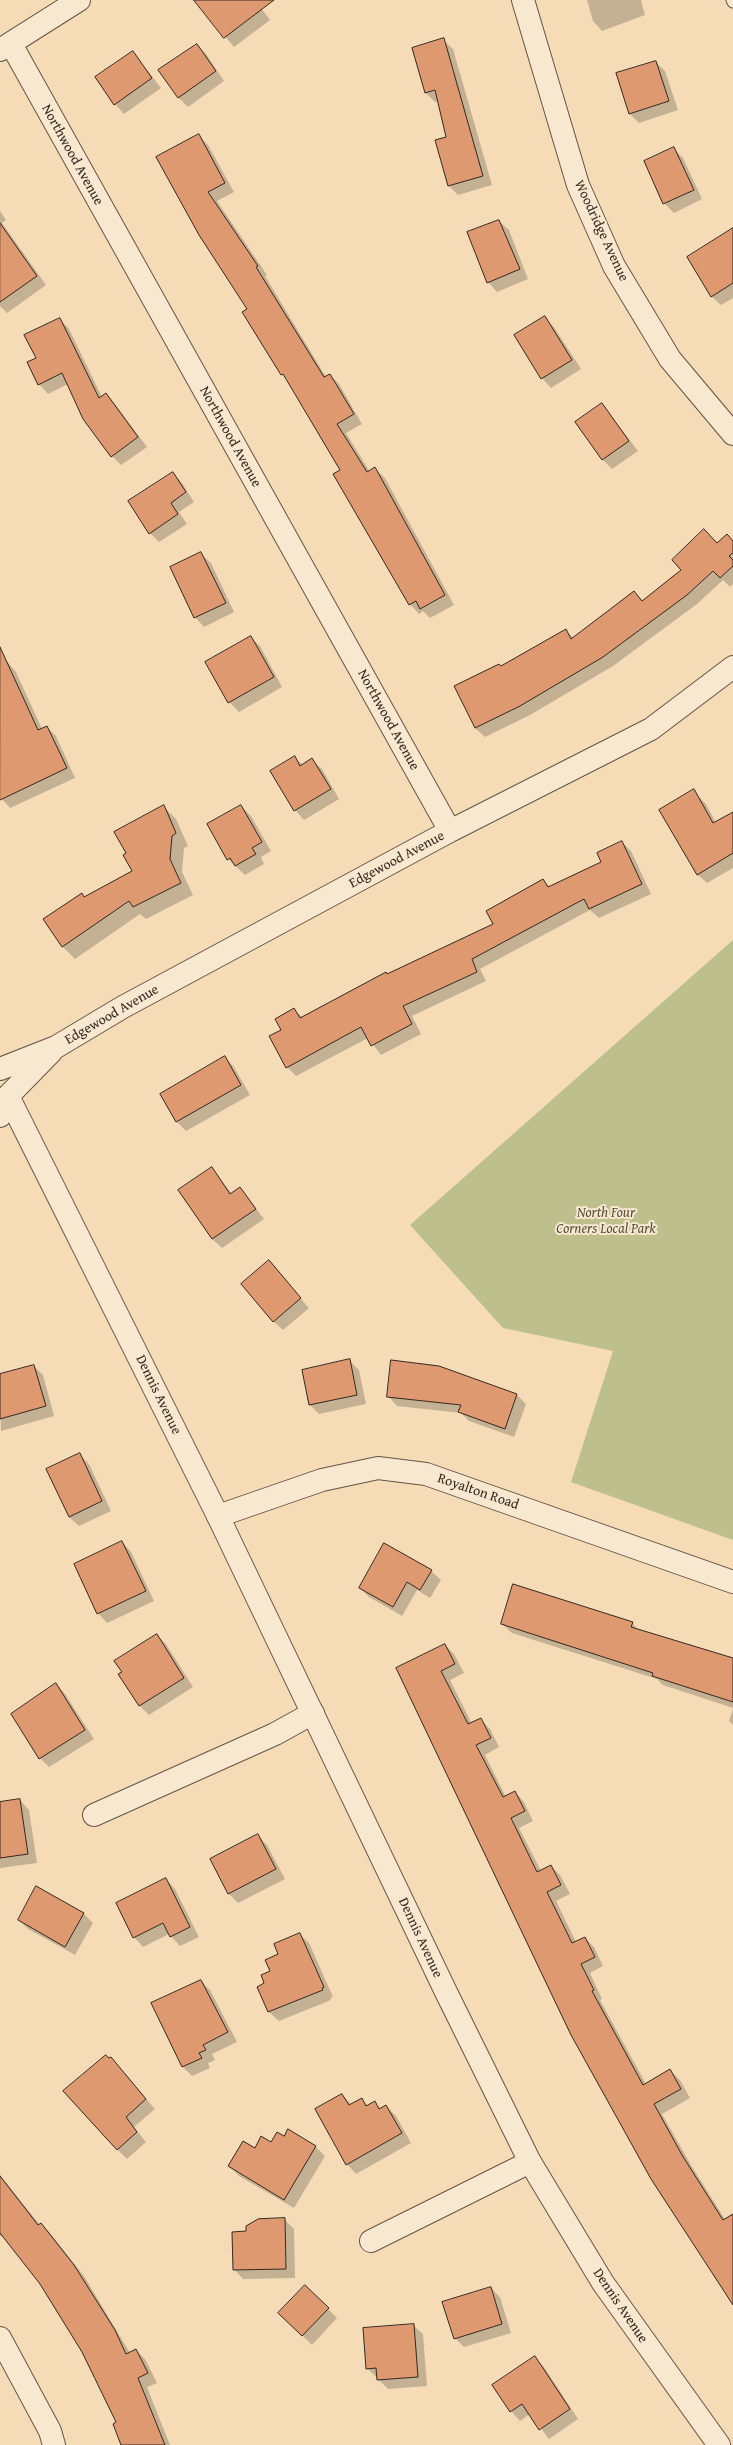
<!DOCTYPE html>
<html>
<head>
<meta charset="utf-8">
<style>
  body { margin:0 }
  canvas { display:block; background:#f5dcb7 }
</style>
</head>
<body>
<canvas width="733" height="2445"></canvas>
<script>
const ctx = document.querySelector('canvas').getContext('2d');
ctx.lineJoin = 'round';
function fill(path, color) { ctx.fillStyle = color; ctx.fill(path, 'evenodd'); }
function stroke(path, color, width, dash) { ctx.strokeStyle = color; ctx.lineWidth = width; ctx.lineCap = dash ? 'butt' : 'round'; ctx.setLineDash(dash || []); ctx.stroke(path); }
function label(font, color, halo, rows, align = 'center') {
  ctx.font = font + ' "Gentium Book Plus",serif'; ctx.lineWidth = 4; ctx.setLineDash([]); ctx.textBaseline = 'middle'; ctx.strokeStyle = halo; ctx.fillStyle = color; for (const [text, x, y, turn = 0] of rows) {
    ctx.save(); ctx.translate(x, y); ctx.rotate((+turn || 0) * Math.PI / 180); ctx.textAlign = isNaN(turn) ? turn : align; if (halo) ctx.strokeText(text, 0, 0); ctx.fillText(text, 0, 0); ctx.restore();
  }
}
const green = new Path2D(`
  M 733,940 L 733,1540 L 571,1482 L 613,1351 L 503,1328 L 410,1225 Z`);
const shadow = new Path2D(`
  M 207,0 L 255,0 L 270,20 L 234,47 L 199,5 Z
  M 587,0 L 641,0 L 645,15 L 602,31 L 593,21 Z
  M 443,40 L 453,49 L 492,185 L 458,195 L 449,186 L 448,137 L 439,101 L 435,102 L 426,93 Z
  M 197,45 L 206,54 L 224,81 L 188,107 L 178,97 Z
  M 133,52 L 161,88 L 124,114 L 115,104 Z
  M 656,62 L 665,71 L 678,110 L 639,123 L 630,114 Z
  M 198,135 L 208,145 L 234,192 L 217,201 L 267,275 L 265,276 L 326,377 L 330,375 L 339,384 L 362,424 L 346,433 L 370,472 L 375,469 L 385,478 L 454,605 L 430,618 L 423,611 L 419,614 L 410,604 L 341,470 L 290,382 L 282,374 L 249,309 L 200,235 Z
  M 674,149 L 683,158 L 702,199 L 674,213 L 664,203 Z
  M 0,211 L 6,220 L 2,223 L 46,285 L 7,313 L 0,306 Z
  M 499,221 L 509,230 L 528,279 L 497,292 L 488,282 Z
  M 733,229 L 733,298 L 721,305 L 711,296 Z
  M 544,317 L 554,327 L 581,369 L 551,388 L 542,378 Z
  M 60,319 L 69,329 L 102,397 L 106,394 L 115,404 L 147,447 L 121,465 L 112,456 L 68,384 L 48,394 L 39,384 L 37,359 Z
  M 602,404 L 638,451 L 612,469 L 603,460 L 576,422 Z
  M 173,473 L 182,483 L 194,502 L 179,512 L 187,524 L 159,542 L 150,533 Z
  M 733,541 L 733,584 L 730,587 L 723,580 L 697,604 L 613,666 L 530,715 L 485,737 L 475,728 L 501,667 L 566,631 L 574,638 L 634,592 L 643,601 L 717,544 Z
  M 201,554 L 211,563 L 234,612 L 204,627 L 195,617 Z
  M 250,637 L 260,646 L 282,687 L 239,712 L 229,702 Z
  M 0,653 L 16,672 L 42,729 L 47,727 L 56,736 L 75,778 L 10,808 L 0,797 Z
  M 294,757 L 303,765 L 312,760 L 322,769 L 339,799 L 304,820 L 295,810 L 271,771 Z
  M 696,794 L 706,804 L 716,823 L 733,815 L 733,868 L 707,883 L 697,874 Z
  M 163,806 L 176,819 L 188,846 L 184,848 L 182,872 L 193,895 L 146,919 L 140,914 L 75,959 L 62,946 L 82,894 L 85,898 L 134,871 Z
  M 241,806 L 251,816 L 271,851 L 261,857 L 264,864 L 245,875 L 228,859 L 208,825 Z
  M 622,842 L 631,851 L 651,894 L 599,918 L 590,910 L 480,969 L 486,981 L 412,1016 L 421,1034 L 381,1055 L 368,1038 L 296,1076 L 287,1067 L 283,1030 L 294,1009 L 303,1018 L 494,924 L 543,880 L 550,887 L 603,862 Z
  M 225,1057 L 234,1067 L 250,1095 L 186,1131 L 177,1122 L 161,1094 Z
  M 212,1168 L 232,1194 L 240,1188 L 264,1219 L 222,1248 L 212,1239 Z
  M 269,1262 L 309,1308 L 283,1330 L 273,1321 Z
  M 349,1360 L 359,1370 L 366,1404 L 319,1414 L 310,1405 L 303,1371 Z
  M 34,1366 L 43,1375 L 54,1416 L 1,1431 L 0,1375 Z
  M 517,1395 L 526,1404 L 514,1437 L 469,1421 L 461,1413 L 397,1406 L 388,1396 Z
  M 79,1454 L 89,1464 L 111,1511 L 79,1526 L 69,1517 Z
  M 122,1542 L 131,1552 L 154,1601 L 107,1623 L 98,1613 Z
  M 431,1571 L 441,1580 L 430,1598 L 417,1590 L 402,1616 L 369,1597 L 360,1588 Z
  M 632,1623 L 639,1630 L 733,1662 L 733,1708 L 663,1685 L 657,1679 L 512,1633 L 502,1624 Z
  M 157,1635 L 166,1644 L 193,1687 L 149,1715 L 140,1706 L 120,1674 Z
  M 445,1645 L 454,1654 L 464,1673 L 450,1680 L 472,1724 L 480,1719 L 490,1729 L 499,1747 L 485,1755 L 506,1797 L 515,1792 L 524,1802 L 533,1821 L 519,1828 L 541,1871 L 551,1866 L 560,1875 L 570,1894 L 556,1901 L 576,1942 L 585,1938 L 594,1947 L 603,1966 L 590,1973 L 602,1999 L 600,2000 L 646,2084 L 670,2070 L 680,2080 L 690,2098 L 662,2114 L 691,2165 L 733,2232 L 733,2255 L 398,1669 Z
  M 56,1684 L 65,1694 L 94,1739 L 49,1767 L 40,1758 Z
  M 733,1709 L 733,1725 L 729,1721 Z
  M 20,1800 L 29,1810 L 37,1863 L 0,1868 L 0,1803 Z
  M 258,1836 L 267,1845 L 285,1879 L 238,1903 L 229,1894 L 211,1859 Z
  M 166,1879 L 175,1889 L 199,1937 L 180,1946 L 169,1934 L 143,1947 L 134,1937 Z
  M 37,1888 L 84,1914 L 93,1923 L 75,1955 L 28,1929 L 19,1920 Z
  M 299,1934 L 309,1943 L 333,1997 L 330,1998 L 331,2000 L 279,2021 L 269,2012 L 258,1987 L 265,1984 L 279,1954 Z
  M 201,1981 L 210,1990 L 237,2042 L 212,2054 L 215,2060 L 208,2063 L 210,2068 L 192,2076 L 183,2067 L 153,2004 Z
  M 111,2058 L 155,2109 L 134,2127 L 146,2142 L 127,2159 L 117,2149 Z
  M 342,2095 L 352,2105 L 361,2099 L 368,2106 L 375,2103 L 381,2109 L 386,2106 L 396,2116 L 411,2143 L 356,2174 L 347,2164 Z
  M 284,2137 L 315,2146 L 325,2156 L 294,2208 L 239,2176 L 229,2166 L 255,2149 Z
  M 0,2175 L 40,2225 L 41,2224 L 50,2233 L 84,2276 L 130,2353 L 136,2350 L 145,2359 L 157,2383 L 147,2387 L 170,2445 L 122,2445 L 117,2423 L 83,2351 L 41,2284 L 5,2237 L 0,2236 Z
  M 284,2219 L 294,2229 L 295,2278 L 243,2279 L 234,2269 L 247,2232 Z
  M 305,2286 L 337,2318 L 312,2345 L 279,2313 Z
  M 491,2288 L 500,2297 L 511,2333 L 464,2347 L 455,2338 Z
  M 413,2325 L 423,2334 L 427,2386 L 388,2389 L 367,2368 Z
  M 534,2358 L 544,2367 L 578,2419 L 549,2439 L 530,2414 L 520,2421 L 511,2411 Z`);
const building = new Path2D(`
  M 194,0 L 274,0 L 224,38 Z
  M 444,38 L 483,176 L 448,186 L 435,140 L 446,137 L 435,90 L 425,93 L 412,48 Z
  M 197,44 L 216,71 L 178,98 L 158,70 Z
  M 133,51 L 152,78 L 114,105 L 95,77 Z
  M 656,61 L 669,101 L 629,114 L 616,73 Z
  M 199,134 L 225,183 L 208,192 L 258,266 L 256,267 L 324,377 L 330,374 L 354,414 L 337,424 L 367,472 L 375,467 L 445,595 L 420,609 L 416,601 L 409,605 L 333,474 L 340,470 L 283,374 L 281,375 L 242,312 L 247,309 L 199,235 L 156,157 Z
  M 674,147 L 694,190 L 663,204 L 644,161 Z
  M 499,220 L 520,269 L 487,283 L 467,232 Z
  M 0,223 L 37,276 L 0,302 Z
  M 733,228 L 733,283 L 711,297 L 687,257 Z
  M 545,316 L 572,360 L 541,379 L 514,335 Z
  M 60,318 L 99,398 L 106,393 L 138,437 L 111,457 L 83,419 L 62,373 L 38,385 L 27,362 L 36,358 L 24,335 Z
  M 602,403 L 629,441 L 602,460 L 575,422 Z
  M 173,472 L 186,492 L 171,503 L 178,514 L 149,534 L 128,501 Z
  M 704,529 L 717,543 L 727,534 L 733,541 L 733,553 L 729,556 L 733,560 L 733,566 L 720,578 L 713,571 L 687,595 L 603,657 L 520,706 L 475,728 L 454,686 L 499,664 L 501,666 L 566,629 L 571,639 L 634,591 L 642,601 L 681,570 L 672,560 Z
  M 201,552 L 226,603 L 194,618 L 170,567 Z
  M 251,636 L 274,677 L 228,703 L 205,662 Z
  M 0,647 L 38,730 L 47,726 L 67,768 L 0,800 Z
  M 295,756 L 300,766 L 312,758 L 331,789 L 294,811 L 270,771 Z
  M 694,789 L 713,823 L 733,812 L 733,853 L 697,875 L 659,810 Z
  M 164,805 L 176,833 L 172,836 L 170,859 L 181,883 L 133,907 L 129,901 L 62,947 L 43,919 L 82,893 L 84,897 L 132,871 L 123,855 L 126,853 L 114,832 Z
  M 241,805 L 262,842 L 252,848 L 256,854 L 235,866 L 230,858 L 227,860 L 207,824 Z
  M 622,841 L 642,884 L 589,909 L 584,899 L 472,959 L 477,972 L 403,1006 L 412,1024 L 371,1046 L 361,1027 L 286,1068 L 269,1036 L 281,1030 L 275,1019 L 294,1008 L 300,1018 L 386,972 L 387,974 L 493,924 L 486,911 L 543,879 L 548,887 L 601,862 L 597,853 Z
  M 225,1056 L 241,1085 L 176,1122 L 160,1094 Z
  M 212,1167 L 230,1194 L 240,1187 L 256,1209 L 212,1239 L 178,1190 Z
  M 269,1260 L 301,1298 L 273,1322 L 241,1284 Z
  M 350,1359 L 357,1395 L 309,1405 L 302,1370 Z
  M 391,1360 L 439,1366 L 517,1394 L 505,1429 L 458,1412 L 461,1405 L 387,1397 Z
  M 34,1365 L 46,1406 L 0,1419 L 0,1374 Z
  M 80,1453 L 102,1501 L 69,1517 L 46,1469 Z
  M 122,1541 L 146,1591 L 97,1614 L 74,1564 Z
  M 384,1543 L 432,1570 L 420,1590 L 407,1582 L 393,1607 L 359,1588 Z
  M 513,1584 L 633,1622 L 631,1627 L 733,1658 L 733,1702 L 652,1676 L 653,1673 L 501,1624 Z
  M 157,1634 L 184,1678 L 139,1706 L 118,1674 L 122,1672 L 114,1661 Z
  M 445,1644 L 455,1664 L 441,1671 L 468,1724 L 481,1718 L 491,1738 L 476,1745 L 503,1797 L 515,1791 L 525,1811 L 511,1818 L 537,1872 L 551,1865 L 561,1885 L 547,1892 L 572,1943 L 585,1937 L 595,1957 L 581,1964 L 594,1990 L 592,1991 L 643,2085 L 670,2069 L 681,2089 L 654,2104 L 682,2155 L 723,2220 L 733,2214 L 733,2305 L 651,2179 L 571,2035 L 396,1668 Z
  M 56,1683 L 85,1730 L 39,1759 L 11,1714 Z
  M 20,1799 L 28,1854 L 0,1858 L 0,1802 Z
  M 258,1834 L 276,1869 L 228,1894 L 210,1859 Z
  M 166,1878 L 190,1927 L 170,1937 L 163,1923 L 133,1938 L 116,1903 Z
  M 36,1886 L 84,1913 L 65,1947 L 18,1920 Z
  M 300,1933 L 324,1987 L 322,1988 L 323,1990 L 268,2012 L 257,1987 L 264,1983 L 261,1975 L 270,1971 L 265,1960 L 278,1954 L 274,1944 Z
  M 201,1980 L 228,2032 L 203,2045 L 206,2050 L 199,2053 L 202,2058 L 182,2067 L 151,2003 Z
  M 106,2055 L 109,2058 L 111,2057 L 146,2099 L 126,2117 L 137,2132 L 117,2150 L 63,2091 Z
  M 342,2094 L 349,2105 L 362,2098 L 366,2106 L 375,2101 L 379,2109 L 386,2105 L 402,2133 L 346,2165 L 315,2109 Z
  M 288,2129 L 316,2146 L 284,2200 L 228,2166 L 243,2141 L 255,2148 L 261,2136 L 271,2142 L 277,2132 L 284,2136 Z
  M 0,2176 L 38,2225 L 41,2223 L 74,2265 L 115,2330 L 126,2354 L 136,2349 L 148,2373 L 138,2378 L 165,2445 L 121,2445 L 113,2424 L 116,2422 L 82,2352 L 40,2284 L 0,2233 Z
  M 285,2218 L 286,2269 L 233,2270 L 232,2232 L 246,2231 L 246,2226 L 258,2219 Z
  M 305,2285 L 329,2308 L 302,2336 L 278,2313 Z
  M 491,2287 L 502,2324 L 454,2339 L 442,2302 Z
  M 414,2324 L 418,2377 L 377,2380 L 376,2368 L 366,2369 L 363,2328 Z
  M 535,2356 L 570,2409 L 539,2430 L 522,2404 L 510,2412 L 492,2385 Z`);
const service = new Path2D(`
  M 732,0 L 733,2`);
const minor = new Path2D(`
  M 523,0 L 578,185 L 614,266 L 670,359 L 733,434
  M 11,44 L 450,831
  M 0,50 L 79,0
  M 0,1069 L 56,1047 L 123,1007 L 450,831 L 651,729 L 733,667
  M 0,1116 L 8,1096 L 51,1052
  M 218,1516 L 322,1480 L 378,1468 L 426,1474 L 733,1582
  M 94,1815 L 275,1734 L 313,1713
  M 371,2241 L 530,2162
  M 0,2338 L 50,2431 L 54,2445`);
const tertiary = new Path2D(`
  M 8,1096 L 218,1516 L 446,1992 L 530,2162 L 603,2283 L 719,2445`);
const streetNames = [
  ["Northwood Avenue",72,155,61],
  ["Woodridge Avenue",601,231,65],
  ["Northwood Avenue",230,437,61],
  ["Northwood Avenue",388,720,61],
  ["Edgewood Avenue",397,860,-28],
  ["Edgewood Avenue",112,1015,-30],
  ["Dennis Avenue",158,1395,64],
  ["Royalton Road",478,1492,19],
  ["Dennis Avenue",420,1938,65],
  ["Dennis Avenue",620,2306,56]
];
const parkNames = [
  ["North Four",606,1213],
  ["Corners Local Park",606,1229]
];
fill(green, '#bdc08d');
fill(shadow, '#0003');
fill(building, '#df9970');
stroke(building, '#342820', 1);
stroke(service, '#645546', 13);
stroke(minor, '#645546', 24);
stroke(tertiary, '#645546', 24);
stroke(service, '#f8e8d0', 11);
stroke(minor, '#f8e8d0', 22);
stroke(tertiary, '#f8e8d0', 22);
label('14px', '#342820', '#f8e8d0', streetNames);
label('italic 14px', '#564e3b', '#f8e8d0', parkNames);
</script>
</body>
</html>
